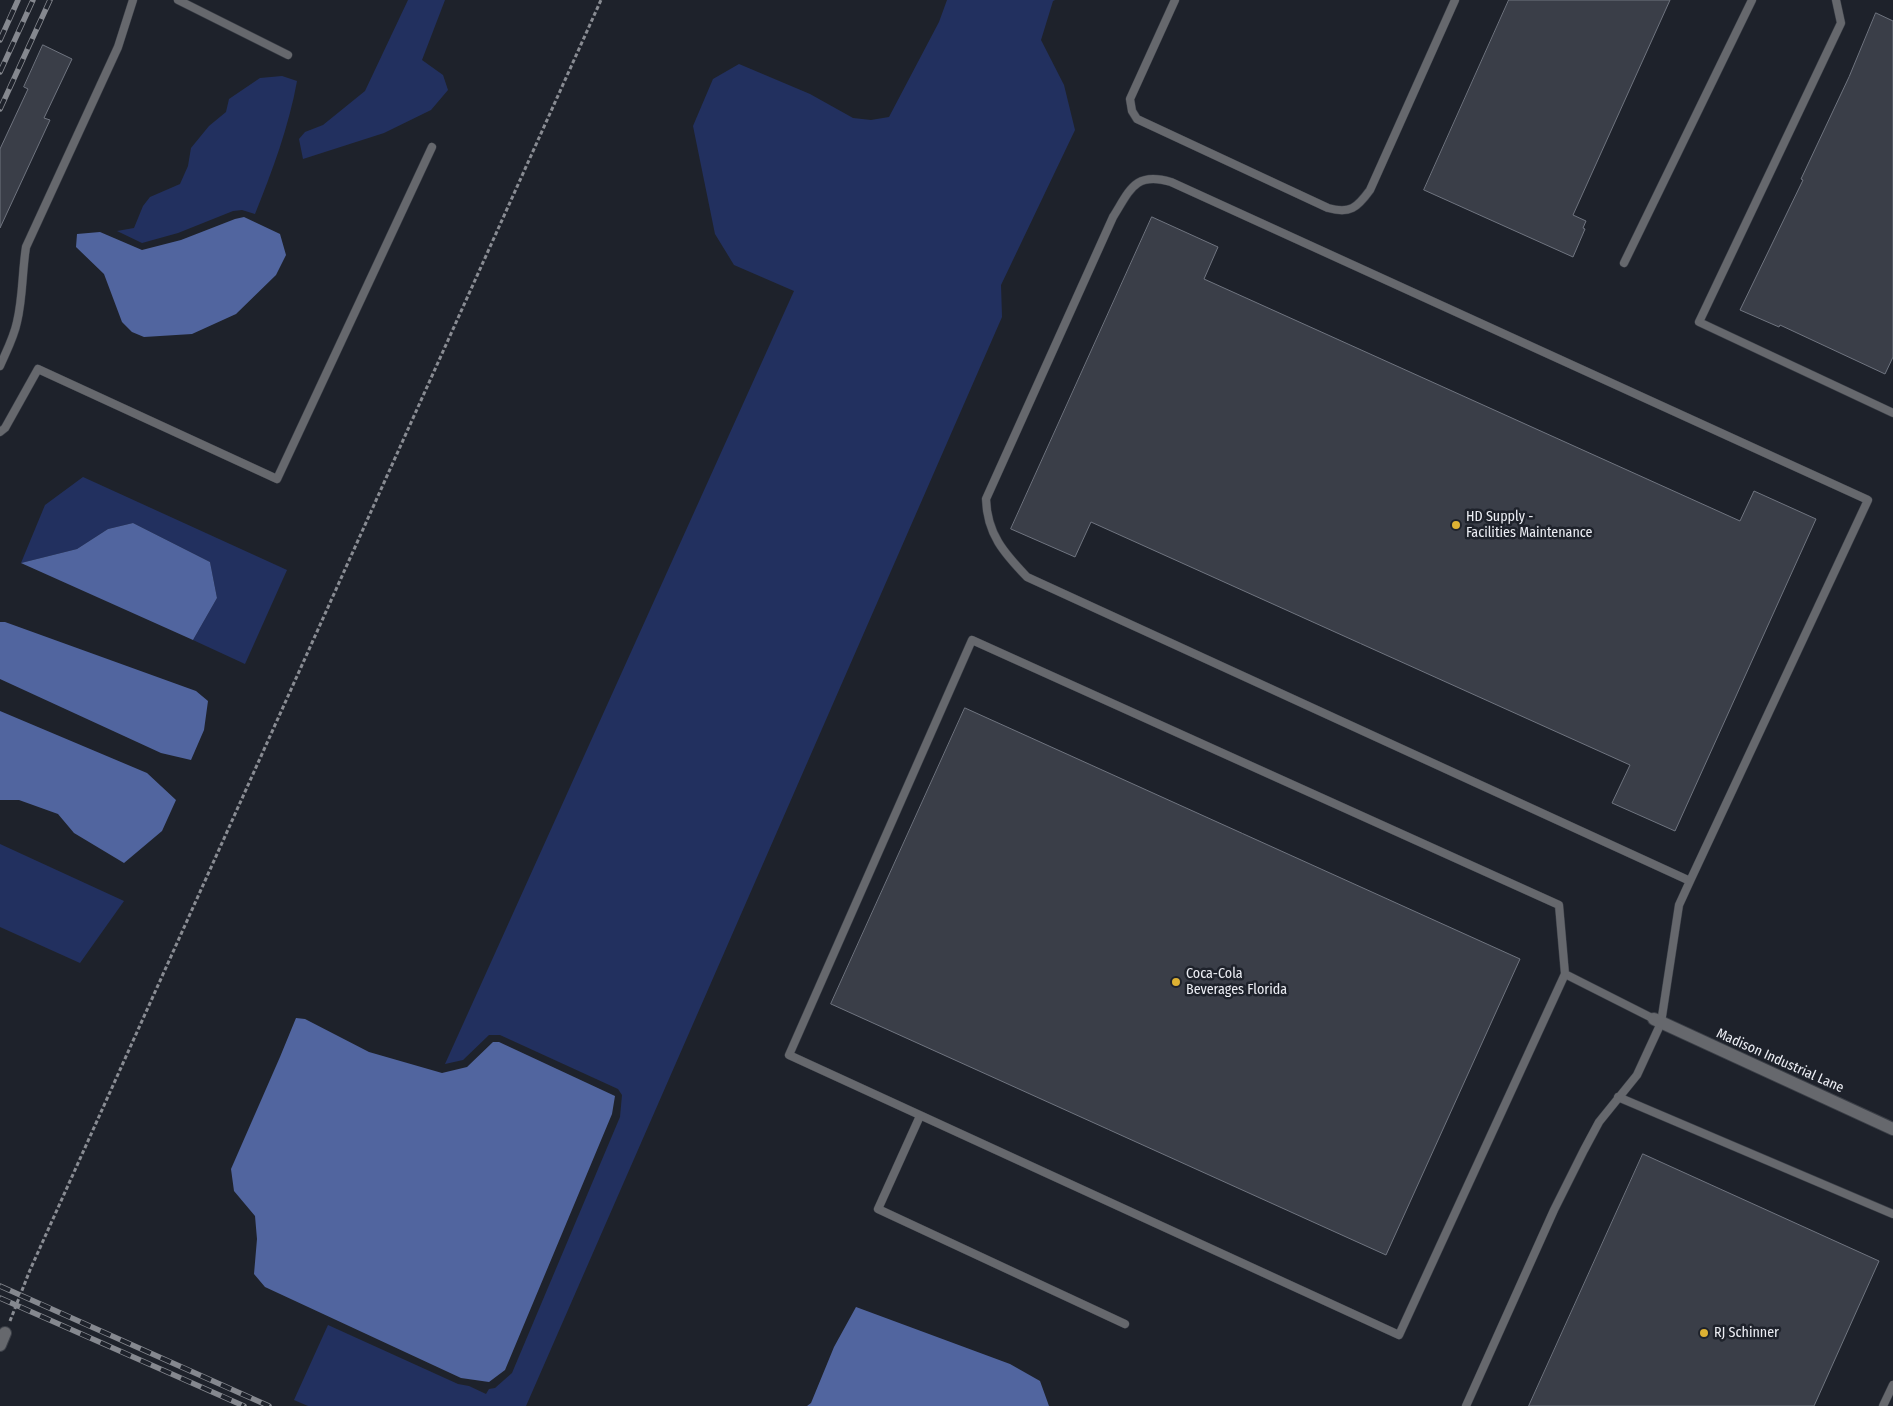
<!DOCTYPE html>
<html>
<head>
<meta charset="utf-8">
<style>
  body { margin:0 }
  canvas { display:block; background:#1e222b }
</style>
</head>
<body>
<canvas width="1893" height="1406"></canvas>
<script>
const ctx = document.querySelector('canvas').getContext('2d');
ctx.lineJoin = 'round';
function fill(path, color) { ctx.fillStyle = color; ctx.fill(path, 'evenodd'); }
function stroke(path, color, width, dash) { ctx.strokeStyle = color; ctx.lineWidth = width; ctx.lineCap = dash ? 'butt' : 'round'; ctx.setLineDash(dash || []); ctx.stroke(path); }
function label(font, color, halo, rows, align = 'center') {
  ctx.font = font + ' "Fira Sans Condensed",sans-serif'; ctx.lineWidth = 5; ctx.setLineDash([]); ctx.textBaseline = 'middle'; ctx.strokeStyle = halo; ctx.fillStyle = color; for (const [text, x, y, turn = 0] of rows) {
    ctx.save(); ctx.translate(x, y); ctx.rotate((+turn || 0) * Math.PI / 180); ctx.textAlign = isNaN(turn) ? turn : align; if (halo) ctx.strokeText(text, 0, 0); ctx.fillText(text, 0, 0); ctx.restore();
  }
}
const green = new Path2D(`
  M 408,0 L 445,0 L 422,60 L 443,75 L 448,90 L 431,110 L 384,133 L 303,159 L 299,139 L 305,132 L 323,125 L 365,91 Z
  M 947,0 L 1055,0 L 1053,1 L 1041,40 L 1064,85 L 1075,130 L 1001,285 L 1002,317 L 526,1406 L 308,1406 L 294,1400 L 328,1325 L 458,1384 L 469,1386 L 486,1394 L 489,1389 L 495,1388 L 512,1373 L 620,1117 L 622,1095 L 618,1089 L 500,1035 L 489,1035 L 463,1060 L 445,1064 L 794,291 L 734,265 L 715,234 L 693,126 L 713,79 L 739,64 L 810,94 L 853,118 L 871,120 L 889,117 L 939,22 Z
  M 282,76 L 297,81 C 289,126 272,172 255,214 L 242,210 L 233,211 L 178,233 L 142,243 L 117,231 L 134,228 L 143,206 L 150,197 L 180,184 L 188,166 L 191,148 L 209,126 L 226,112 L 229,99 L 260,78 Z
  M 83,477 L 287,570 L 245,664 L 193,640 L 217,598 L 210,562 L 133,523 L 108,529 L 77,549 L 21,563 L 45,505 Z
  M 0,844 L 124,901 L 80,963 L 0,927 Z`);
const water = new Path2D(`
  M 244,217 L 280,234 L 286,255 L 276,275 L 236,314 L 192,334 L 144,337 L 132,332 L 122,322 L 104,274 L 76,247 L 77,234 L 100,232 L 142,250 L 181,240 L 235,219 Z
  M 133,523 L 210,562 L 217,598 L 193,640 L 21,563 L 77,549 L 108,529 Z
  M 0,622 L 5,622 L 196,691 L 208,701 L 204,730 L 191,760 L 161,753 L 0,679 Z
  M 0,711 L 147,773 L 176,800 L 162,831 L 124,863 L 74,833 L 58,814 L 19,800 L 0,800 Z
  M 296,1018 L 305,1019 L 369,1052 L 442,1073 L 467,1067 L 493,1042 L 499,1042 L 615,1096 L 612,1114 L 505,1370 L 489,1382 L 461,1378 L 265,1287 L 254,1274 L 257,1239 L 255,1216 L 234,1191 L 231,1169 L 280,1057 Z
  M 856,1307 L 1010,1364 L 1040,1381 L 1049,1406 L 807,1406 L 811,1403 L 834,1347 Z`);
const building = new Path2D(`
  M 1509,0 L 1670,0 L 1573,215 L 1586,221 L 1583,228 L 1585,229 L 1573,257 L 1424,190 Z
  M 1876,13 L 1893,21 L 1893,357 L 1885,374 L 1780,325 L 1779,327 L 1740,310 L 1803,180 L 1801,179 L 1849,77 Z
  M 43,45 L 72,59 L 44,118 L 50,120 L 0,228 L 0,149 L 28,89 L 24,87 Z
  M 1152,217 L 1218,247 L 1204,279 L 1740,521 L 1754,491 L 1816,519 L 1675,831 L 1612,803 L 1630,765 L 1091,522 L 1075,557 L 1011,529 Z
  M 965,708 L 1520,959 L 1386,1255 L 831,1004 Z
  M 1643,1154 L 1879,1261 L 1814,1406 L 1529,1406 Z`);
const path = new Path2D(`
  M 10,1321 L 30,1270 L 601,0`);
const service = new Path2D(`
  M 178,0 L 288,55
  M 1175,0 L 1130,99 L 1132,111 L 1137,119 L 1328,208 C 1350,214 1357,208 1370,190 L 1455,0
  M 1836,0 L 1841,23 L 1699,322 L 1893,413
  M 1624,263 L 1752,0
  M 0,366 C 6,352 14,337 17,322 C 23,297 22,272 26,247 L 118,47 L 133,0
  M 0,432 L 5,428 L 38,369 L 277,479 L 432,147
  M 972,640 L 1559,905 L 1565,974 L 1399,1335 L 789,1055 Z
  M 1565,974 L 1654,1019
  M 1618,1097 L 1893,1214
  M 920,1116 L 878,1209 L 1125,1324
  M 1466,1406 L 1554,1210 L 1584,1150 L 1599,1122 L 1637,1075 L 1661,1023 L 1679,905 L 1690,881 L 1868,500 L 1171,182 C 1135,171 1130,190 1113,217 L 986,499 C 987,534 1004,553 1027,577 L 1690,881
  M 1883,1406 L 1893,1385`);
const minor = new Path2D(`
  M 1654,1019 L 1893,1129
  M 0,1345 L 5,1333`);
const rail = new Path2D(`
  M 0,40 L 18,0
  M 0,72 L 33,0
  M 0,109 L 50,0
  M 0,1286 L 269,1406
  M 0,1298 L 244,1406`);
const markers = [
  [1456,525,5,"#ddb133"],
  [1176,982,5,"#ddb133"],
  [1704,1333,5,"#ddb133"]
];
const poiNames = [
  ["HD Supply -",1466,517],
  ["Facilities Maintenance",1466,533],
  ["Coca-Cola",1186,974],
  ["Beverages Florida",1186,990],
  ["RJ Schinner",1714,1333]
];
const streetNames = [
  ["Madison Industrial Lane",1780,1061,24]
];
fill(green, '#22305f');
fill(water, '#51659f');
fill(building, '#3a3e48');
stroke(building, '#6f747f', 1);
stroke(service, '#3b3f47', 9);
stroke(minor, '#3b3f47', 14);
stroke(path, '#898c93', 3, [4, 2.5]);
stroke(service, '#66686d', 8);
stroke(minor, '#66686d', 12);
stroke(rail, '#85888f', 5.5);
stroke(rail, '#1e222b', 4, [11]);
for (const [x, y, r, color] of markers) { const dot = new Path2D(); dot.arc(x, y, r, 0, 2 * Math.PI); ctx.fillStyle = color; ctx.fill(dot); stroke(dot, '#1e222b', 2); }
label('14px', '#eceef4', '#1e222b', poiNames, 'left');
label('14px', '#eceef4', '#1e222b', streetNames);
</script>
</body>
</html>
